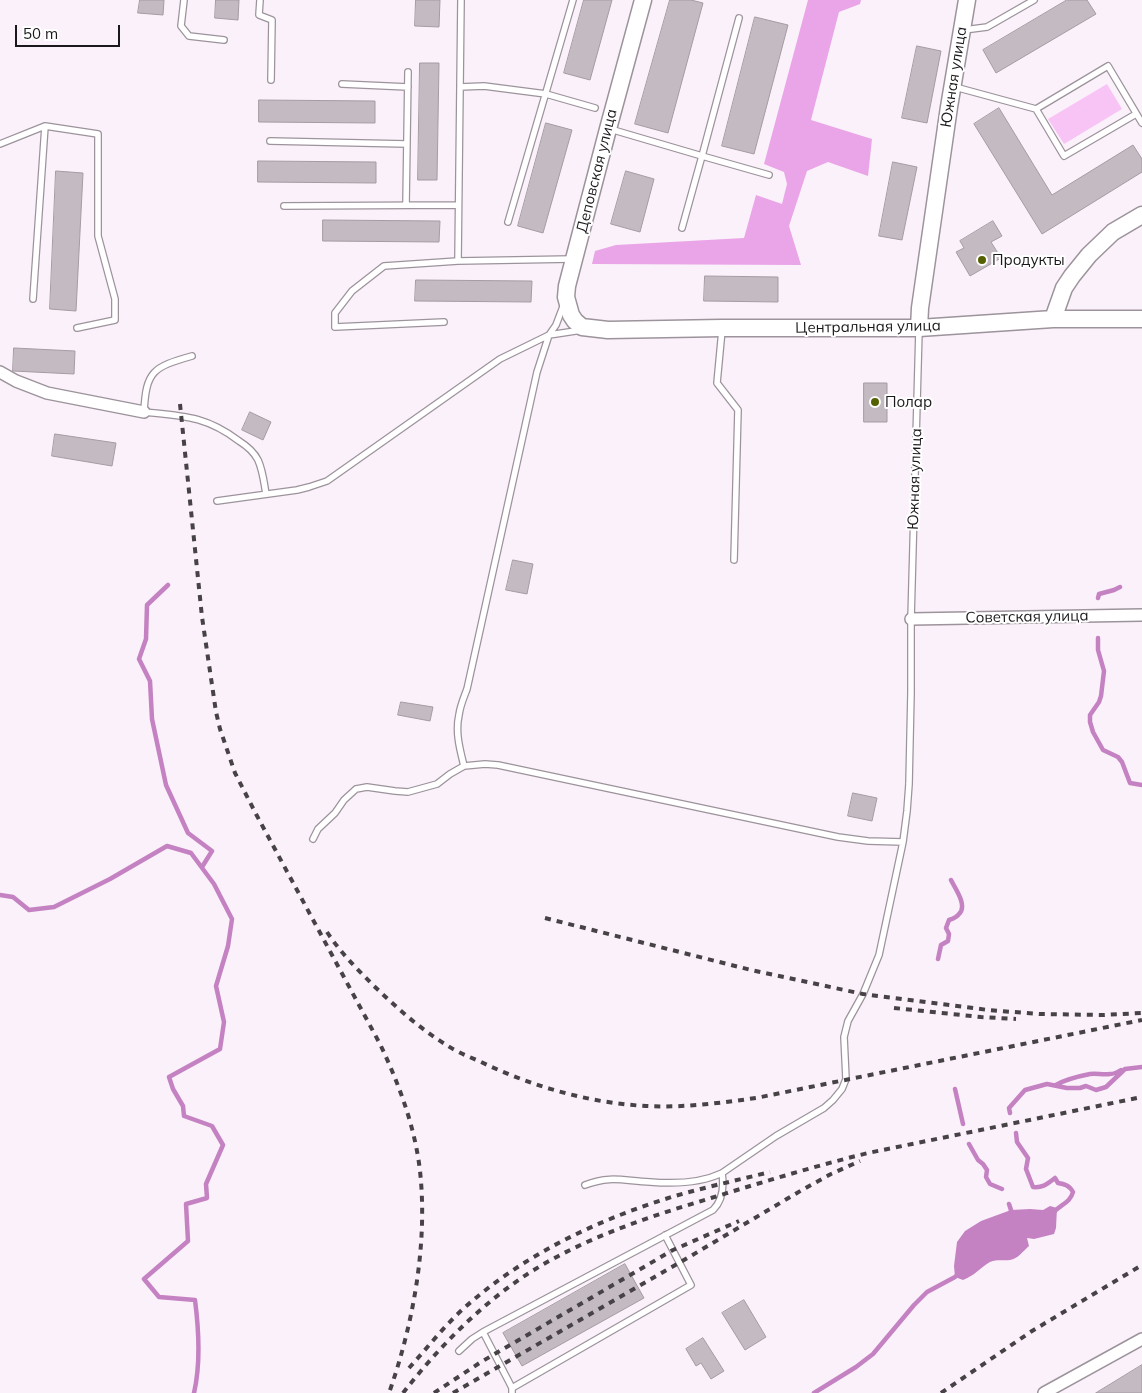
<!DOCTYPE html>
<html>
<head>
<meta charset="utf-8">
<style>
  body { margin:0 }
  #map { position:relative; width:1142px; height:1393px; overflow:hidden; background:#fbf1fa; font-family:Mulish,sans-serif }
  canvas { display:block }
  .scale { position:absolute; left:15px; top:25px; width:105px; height:22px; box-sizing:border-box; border:2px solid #1b181b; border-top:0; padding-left:6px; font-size:15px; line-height:18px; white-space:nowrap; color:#1b181b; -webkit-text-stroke:4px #fff; paint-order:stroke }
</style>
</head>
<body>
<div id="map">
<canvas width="1142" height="1393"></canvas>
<div class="scale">50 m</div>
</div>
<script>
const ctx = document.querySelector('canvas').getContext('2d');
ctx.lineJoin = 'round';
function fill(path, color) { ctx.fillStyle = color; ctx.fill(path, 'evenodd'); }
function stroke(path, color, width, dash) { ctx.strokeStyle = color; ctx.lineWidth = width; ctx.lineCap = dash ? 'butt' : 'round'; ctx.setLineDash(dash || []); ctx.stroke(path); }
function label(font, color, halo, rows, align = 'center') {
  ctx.font = font + ' Mulish,sans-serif'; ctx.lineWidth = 4; ctx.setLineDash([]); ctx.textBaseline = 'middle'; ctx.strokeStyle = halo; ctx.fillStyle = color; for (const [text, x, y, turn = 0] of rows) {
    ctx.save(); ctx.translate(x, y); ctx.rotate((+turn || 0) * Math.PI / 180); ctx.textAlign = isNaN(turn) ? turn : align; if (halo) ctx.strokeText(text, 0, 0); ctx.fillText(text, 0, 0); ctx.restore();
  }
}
const green = new Path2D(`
  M 1107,84 L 1122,109 L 1064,144 L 1048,119 Z`);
const forest = new Path2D(`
  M 808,0 L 861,0 L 860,4 L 839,12 L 811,120 L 872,139 L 868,176 L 828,162 L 807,171 L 789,226 L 801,265 L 592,264 L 595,251 L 616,245 L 744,238 L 756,195 L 782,204 L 787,184 L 784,172 L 764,164 Z`);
const water = new Path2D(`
  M 1050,1206 L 1057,1208 L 1056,1228 L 1054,1234 L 1034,1239 L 1027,1238 L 1029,1246 C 1023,1251 1018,1259 1010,1260 C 1003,1261 998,1259 990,1262 C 980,1268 974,1276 963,1280 L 955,1277 L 954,1266 L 957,1242 L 965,1231 L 981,1221 L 1011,1210 L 1030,1209 L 1043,1210 Z`);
const stream = new Path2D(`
  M 168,585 L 147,605 L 146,639 L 139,659 L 150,681 L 152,719 L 166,785 L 188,833 L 212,851 L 202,867
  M 1098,598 L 1099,594 L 1114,590 L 1120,587
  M 1098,638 L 1098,650 L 1104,671 L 1101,696 L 1099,702 L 1090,715 L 1090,722 L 1093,732 L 1103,750 L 1118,757 L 1122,762 L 1130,783 L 1142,785
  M 0,895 L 13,897 L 29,910 L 54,907 L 110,879 L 167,846 L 191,853 L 214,884 L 232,919 L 228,946 L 216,986 L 224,1022 L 220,1049 L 169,1077 L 173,1089 L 183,1106 L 184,1116 L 212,1126 L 223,1145 L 206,1184 L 207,1198 L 186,1204 L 188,1241 L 144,1279 L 159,1297 L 195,1300 C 199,1331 201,1363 194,1393
  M 938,959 L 941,945 L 948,941 L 949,934 L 946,928 L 949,920 C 952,919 957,917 959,914 C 968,906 955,888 951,880
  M 1056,1085 C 1064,1080 1080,1076 1090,1074 C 1096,1073 1103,1075 1110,1074 C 1113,1074 1118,1072 1121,1070
  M 955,1089 L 963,1124
  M 1010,1113 L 1009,1108 L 1025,1090 L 1047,1084 L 1067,1088 L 1080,1088 L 1086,1086 L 1096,1090 L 1106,1087 L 1125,1069 L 1142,1067
  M 1016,1133 L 1017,1142 L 1028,1158 L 1026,1169 L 1033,1187 C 1043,1188 1047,1184 1055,1178 L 1058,1183 C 1064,1184 1069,1185 1073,1192 C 1070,1203 1061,1204 1054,1212
  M 969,1144 L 978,1160 L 983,1164 L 987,1170 L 986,1177 L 990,1184 L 1002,1189
  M 1009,1204 L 1011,1210 L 1010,1214
  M 814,1393 L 856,1367 L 873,1354 L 914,1305 L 927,1292 L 955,1277 L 958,1274`);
const building = new Path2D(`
  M 140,0 L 164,0 L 163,15 L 138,13 Z
  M 216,0 L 239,0 L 238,20 L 215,18 Z
  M 416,0 L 440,0 L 439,27 L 415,26 Z
  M 584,0 L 612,0 L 590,80 L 564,73 Z
  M 670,0 L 691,0 L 703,3 L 668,133 L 635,124 Z
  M 1067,0 L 1087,0 L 1096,14 L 996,73 L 983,50 Z
  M 755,17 L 788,25 L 754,154 L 722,146 Z
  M 917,46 L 941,51 L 927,123 L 902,118 Z
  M 420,63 L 439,63 L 437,180 L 418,180 Z
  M 259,100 L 375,101 L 375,123 L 259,122 Z
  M 999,108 L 1052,195 L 1133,145 L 1142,159 L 1142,172 L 1042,234 L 974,124 Z
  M 546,123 L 572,130 L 543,233 L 518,226 Z
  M 258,161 L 376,162 L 376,183 L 258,182 Z
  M 893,162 L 917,167 L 902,240 L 879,236 Z
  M 56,171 L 83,173 L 76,311 L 50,309 Z
  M 626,171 L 654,179 L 640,232 L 611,224 Z
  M 323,220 L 440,221 L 439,242 L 323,241 Z
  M 993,221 L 1002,236 L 991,242 L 1001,258 L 970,276 L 956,252 L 964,248 L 960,241 Z
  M 705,276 L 778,277 L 778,302 L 704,301 Z
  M 416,280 L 532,281 L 531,302 L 415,301 Z
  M 14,348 L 75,351 L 74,374 L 13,371 Z
  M 864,383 L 887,383 L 887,422 L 864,422 Z
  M 250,412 L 271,422 L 263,440 L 242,430 Z
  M 55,434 L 116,443 L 112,466 L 52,456 Z
  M 513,560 L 533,564 L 527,594 L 506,590 Z
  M 401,702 L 433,707 L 430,721 L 398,715 Z
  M 853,793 L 877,798 L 872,821 L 848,816 Z
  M 625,1264 L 644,1298 L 522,1366 L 503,1333 Z
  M 744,1300 L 766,1337 L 745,1350 L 722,1313 Z
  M 703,1338 L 724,1371 L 711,1379 L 701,1363 L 696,1366 L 686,1349 Z
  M 1142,1365 L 1142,1393 L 1096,1393 Z`);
const lane = new Path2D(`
  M 184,0 L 181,26 L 189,36 L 224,40
  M 260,0 L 259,15 L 272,20 L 271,80
  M 461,0 L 458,261 L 572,259
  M 964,30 L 987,27 L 1034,0
  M 342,84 L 408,87
  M 460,87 L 484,86 L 546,94 L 595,108
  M 955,87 L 1036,109 L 1108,66 L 1142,123
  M 1036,109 L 1064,156 L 1136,114
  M 610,129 L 702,156 L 739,18
  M 270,141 L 407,144
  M 0,144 L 45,126 L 98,134 L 98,236 L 115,299 L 115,320 L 77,328
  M 406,205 L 408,72
  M 284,206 L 458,205
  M 508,222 L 573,0
  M 682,228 L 702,156 L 769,175
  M 33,299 L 45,126
  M 444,322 L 335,327 L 335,313 L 352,291 L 384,266 L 458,261
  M 722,330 L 717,383 L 738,410 L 734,560
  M 192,356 C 153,367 146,371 144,412 C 183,416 206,416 239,441 C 247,446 254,452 258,460 C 263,471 264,483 266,494
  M 217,501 L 297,490 L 309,487 L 327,481 L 500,359 L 549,335 L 582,330
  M 464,766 C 460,750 455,732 459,715 C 460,706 464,697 467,689 L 537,372 L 549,335 L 556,325 L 564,304
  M 313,839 L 318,829 L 335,813 L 344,800 L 356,789 L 367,787 L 395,791 L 408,792 L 437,784 L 450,774 L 464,766 L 485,764 L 498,765 L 838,837 L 868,841 L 903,842
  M 585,1185 C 611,1175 624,1181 650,1182 C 674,1184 701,1183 722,1173 L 776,1136 L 824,1108 L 833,1100 L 842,1089 L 846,1079 L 844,1037 L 848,1021 L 863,994 L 879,955 L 903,842 L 907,811 L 909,784 L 911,693 L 911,619 L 919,330
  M 483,1332 L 509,1382 L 512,1388 L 512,1393
  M 459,1351 L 472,1339 L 483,1332 L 713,1210 C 723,1200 724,1186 722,1173
  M 512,1388 L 691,1285 L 665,1235`);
const street = new Path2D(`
  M 0,372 L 16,381 L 47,393 L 144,412
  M 911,619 L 1142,615
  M 1044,1393 L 1142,1339`);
const secondary = new Path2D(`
  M 643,0 L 608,129 L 567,286 L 566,297 L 571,315 L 575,321 L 582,327 L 608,330 L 722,328 L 919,328 L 1053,319 L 1142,319
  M 1053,319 L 1064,288 L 1072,276 L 1089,255 L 1113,232 L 1142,215
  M 919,328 L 920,308 L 949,107 L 967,0`);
const rail = new Path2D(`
  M 180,404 L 202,617 L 216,712 L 220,729 L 235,773 L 256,814 L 380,1044 C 399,1084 415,1127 420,1171 C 428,1244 413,1325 389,1393
  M 545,918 L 751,970 L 863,994 L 988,1010 L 1039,1014 L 1103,1015 L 1142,1013
  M 327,932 C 340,952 357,969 374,986 C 396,1007 419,1028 445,1044 C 455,1051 467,1056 479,1061 C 531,1086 588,1103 646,1106 C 683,1108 720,1103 756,1098 L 1142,1020
  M 894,1008 L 981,1017 L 1016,1019
  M 409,1368 C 429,1346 448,1321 471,1302 C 529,1252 602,1218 675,1196 C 706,1187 738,1180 770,1172
  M 403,1393 C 438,1348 481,1304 529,1273 C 584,1238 648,1217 711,1198 C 763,1182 815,1166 868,1153 L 1142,1097
  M 434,1393 L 481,1362 L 673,1250 L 739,1221
  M 453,1393 L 679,1263 L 802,1190 L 831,1174 L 860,1161
  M 941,1393 L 1032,1331 L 1142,1265`);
const markers = [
  [982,260,5,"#556100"],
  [875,402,5,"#556100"]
];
const streetNames = [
  ["Южная улица",954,77,-81],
  ["Деповская улица",597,171,-76],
  ["Центральная улица",868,327,-1],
  ["Южная улица",915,479,-88],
  ["Советская улица",1027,617,-1]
];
const poiNames = [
  ["Продукты",992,260],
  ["Полар",885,402]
];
fill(green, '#f8c4f6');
fill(forest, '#e9a5e7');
fill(water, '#c482c2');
stroke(stream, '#c482c2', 4.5);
fill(building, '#c3bac2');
stroke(building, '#a49ba3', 1);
stroke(lane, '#9c939b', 8);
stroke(street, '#9c939b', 14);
stroke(secondary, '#9c939b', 19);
stroke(lane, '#fff', 5.5);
stroke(street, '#fff', 11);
stroke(secondary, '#fff', 16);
stroke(rail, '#464246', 4, [6, 6]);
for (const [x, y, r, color] of markers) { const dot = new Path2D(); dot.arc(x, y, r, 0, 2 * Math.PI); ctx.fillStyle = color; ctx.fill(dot); stroke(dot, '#fff', 2); }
label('15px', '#1b181b', '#fff', streetNames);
label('15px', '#1b181b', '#fff', poiNames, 'left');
</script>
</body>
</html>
